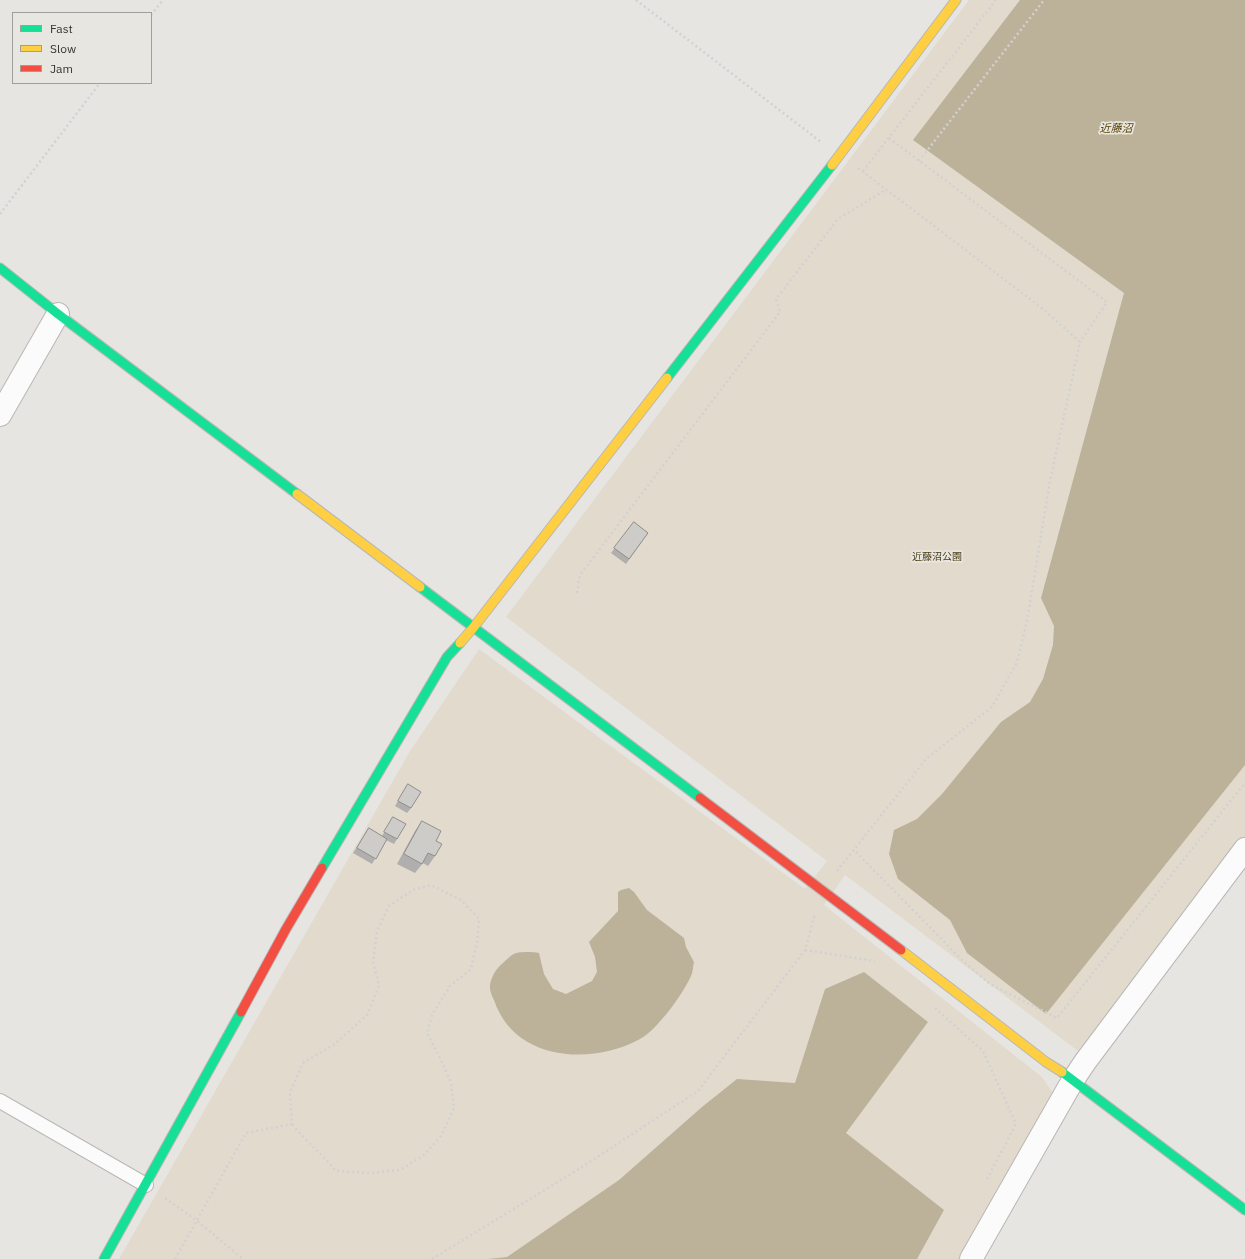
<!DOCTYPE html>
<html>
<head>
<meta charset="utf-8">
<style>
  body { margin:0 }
  #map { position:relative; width:1245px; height:1259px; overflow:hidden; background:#e7e5e2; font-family:"IBM Plex Sans",sans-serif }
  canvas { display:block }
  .legend { position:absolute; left:12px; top:12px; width:140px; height:72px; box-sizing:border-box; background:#e8e6e1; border:1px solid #a09e9b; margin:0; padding:5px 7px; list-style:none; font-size:12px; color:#343331 }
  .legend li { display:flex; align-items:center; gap:8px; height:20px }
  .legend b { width:20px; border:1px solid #a09e9b }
</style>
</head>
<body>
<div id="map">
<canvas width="1245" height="1259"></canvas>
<ul class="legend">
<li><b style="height:5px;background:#16e098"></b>Fast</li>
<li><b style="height:5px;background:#ffcf43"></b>Slow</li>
<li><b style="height:5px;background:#f24e42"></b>Jam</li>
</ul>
</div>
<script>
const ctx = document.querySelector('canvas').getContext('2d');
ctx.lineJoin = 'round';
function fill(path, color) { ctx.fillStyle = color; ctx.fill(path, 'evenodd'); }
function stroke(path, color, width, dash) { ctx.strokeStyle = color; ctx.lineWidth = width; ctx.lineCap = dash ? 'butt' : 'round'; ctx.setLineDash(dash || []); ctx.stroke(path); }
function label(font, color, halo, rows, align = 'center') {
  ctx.font = font + ' "IBM Plex Sans","Noto Sans JP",sans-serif'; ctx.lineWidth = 3.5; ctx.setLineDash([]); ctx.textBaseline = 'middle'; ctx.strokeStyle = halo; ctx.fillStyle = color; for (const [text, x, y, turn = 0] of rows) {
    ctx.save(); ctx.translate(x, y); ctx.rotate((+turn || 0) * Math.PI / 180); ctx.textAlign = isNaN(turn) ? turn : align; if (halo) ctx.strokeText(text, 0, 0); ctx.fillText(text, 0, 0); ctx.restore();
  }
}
const green = new Path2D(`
  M 969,0 L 1245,0 L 1245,838 L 1078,1051 L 845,875 L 824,905 L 1042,1077 L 1053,1093 L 959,1259 L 119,1259 L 410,751 L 479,649 L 805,889 L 827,861 L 506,617 Z`);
const water = new Path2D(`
  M 1020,0 L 1245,0 L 1245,765 L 1046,1014 L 967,953 L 950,920 L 898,879 L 889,854 L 894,830 L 917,819 L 942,794 L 1001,722 L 1030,702 L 1043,679 L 1053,645 L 1054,626 L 1041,598 L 1124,293 L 913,140 Z
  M 629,888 L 634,892 L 647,910 L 684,938 L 686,947 L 694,962 C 693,966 693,972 691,976 C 683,994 657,1030 640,1039 C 591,1066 514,1061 494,1000 C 492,997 491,993 490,989 C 489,980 496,968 503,963 C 506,960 509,957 512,955 C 518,951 532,952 539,953 L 544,974 L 553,989 L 566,994 L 592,981 L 597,972 L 595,957 L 589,942 L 618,911 L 618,892 L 621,890 Z
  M 864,972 L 928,1022 L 846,1133 L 944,1210 L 917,1259 L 488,1259 L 507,1257 L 619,1180 L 702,1107 L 737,1079 L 795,1083 L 825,989 Z`);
const path = new Path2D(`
  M 636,0 L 821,142
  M 151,15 L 163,0
  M 889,138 L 1107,302 L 1080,342
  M 919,161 L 1044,0
  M 863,171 L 996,0
  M 0,214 L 100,83
  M 577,593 L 580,575 L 780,312 L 776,299 L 838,219 L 887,189
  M 856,852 L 963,961 L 990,984 L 1057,1018 L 1245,783
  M 837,871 L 926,759 L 992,707 L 1017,662 L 1027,621 L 1050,481 L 1080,342 L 1043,309 L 858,168
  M 805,950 L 875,961
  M 935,1008 L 983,1051 L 1016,1124 L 986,1181
  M 165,1198 L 196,1220 L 243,1259
  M 175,1259 L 246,1133 L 292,1124 L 290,1092 L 303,1063 L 335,1044 L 367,1015 L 379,986 L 373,962 L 377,931 L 389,906 L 413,890 L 431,885 L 461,900 L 479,919 L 477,942 L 471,969 L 450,986 L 432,1015 L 427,1033 L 440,1058 L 451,1083 L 454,1108 L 441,1136 L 424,1155 L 400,1170 L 370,1173 L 336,1171 C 322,1154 305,1141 292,1124
  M 432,1259 L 579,1169 L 698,1091 L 805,950 L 815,914`);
const lane = new Path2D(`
  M 0,1101 L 146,1185`);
const street = new Path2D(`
  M 0,415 L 58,314
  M 971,1259 L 1073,1080 L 1085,1062 L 1245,849`);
const fast = new Path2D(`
  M 0,268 L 58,314 L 297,494
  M 667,378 L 832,165
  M 420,587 L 700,798
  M 322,868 L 447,657 L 460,643
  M 1062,1072 L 1245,1210
  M 104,1259 L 241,1012`);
const slow = new Path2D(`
  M 832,165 L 956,0
  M 297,494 L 420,587
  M 460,643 L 473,628 L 667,378
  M 901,950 L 1046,1062 L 1062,1072`);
const jam = new Path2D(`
  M 700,798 L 901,950
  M 241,1012 L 286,929 L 322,868`);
const wall = new Path2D(`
  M 634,522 L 648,533 L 626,564 L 611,553 Z
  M 408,784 L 411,808 L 407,813 L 395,806 Z
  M 393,817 L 397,839 L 394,844 L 386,840 L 372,864 L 353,853 L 369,828 L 382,836 Z
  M 422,821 L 436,841 L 435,856 L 428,866 L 423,863 L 415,873 L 397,864 L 415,831 Z`);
const building = new Path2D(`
  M 634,522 L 648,533 L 629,559 L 614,548 Z
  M 408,784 L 421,792 L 411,808 L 398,801 Z
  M 393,817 L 406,824 L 397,839 L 384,832 Z
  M 422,821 L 441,831 L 436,841 L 442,844 L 435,856 L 428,853 L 422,864 L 404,854 Z
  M 369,828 L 387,839 L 376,859 L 357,848 Z`);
const parkNames = [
  ["近藤沼公園",937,557]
];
const waterNames = [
  ["近藤沼",1116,129]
];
fill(green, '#e2dbcd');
fill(water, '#bcb199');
stroke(lane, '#b9b7b5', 16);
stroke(street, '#b9b7b5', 24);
stroke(fast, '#b9b7b5', 11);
stroke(slow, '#b9b7b5', 11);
stroke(jam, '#b9b7b5', 11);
stroke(path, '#d2d1d1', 2.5, [2, 3]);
stroke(lane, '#fbfbfb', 14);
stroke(street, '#fbfbfb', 22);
stroke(fast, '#16e098', 9);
stroke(slow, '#ffcf43', 9);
stroke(jam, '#f24e42', 9);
fill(wall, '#b0afad');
fill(building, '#cdccc9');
stroke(building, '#908f8d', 1);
label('10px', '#4a3a0f', '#e8e6e1', parkNames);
label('italic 11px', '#584304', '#e8e6e1', waterNames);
</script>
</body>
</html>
